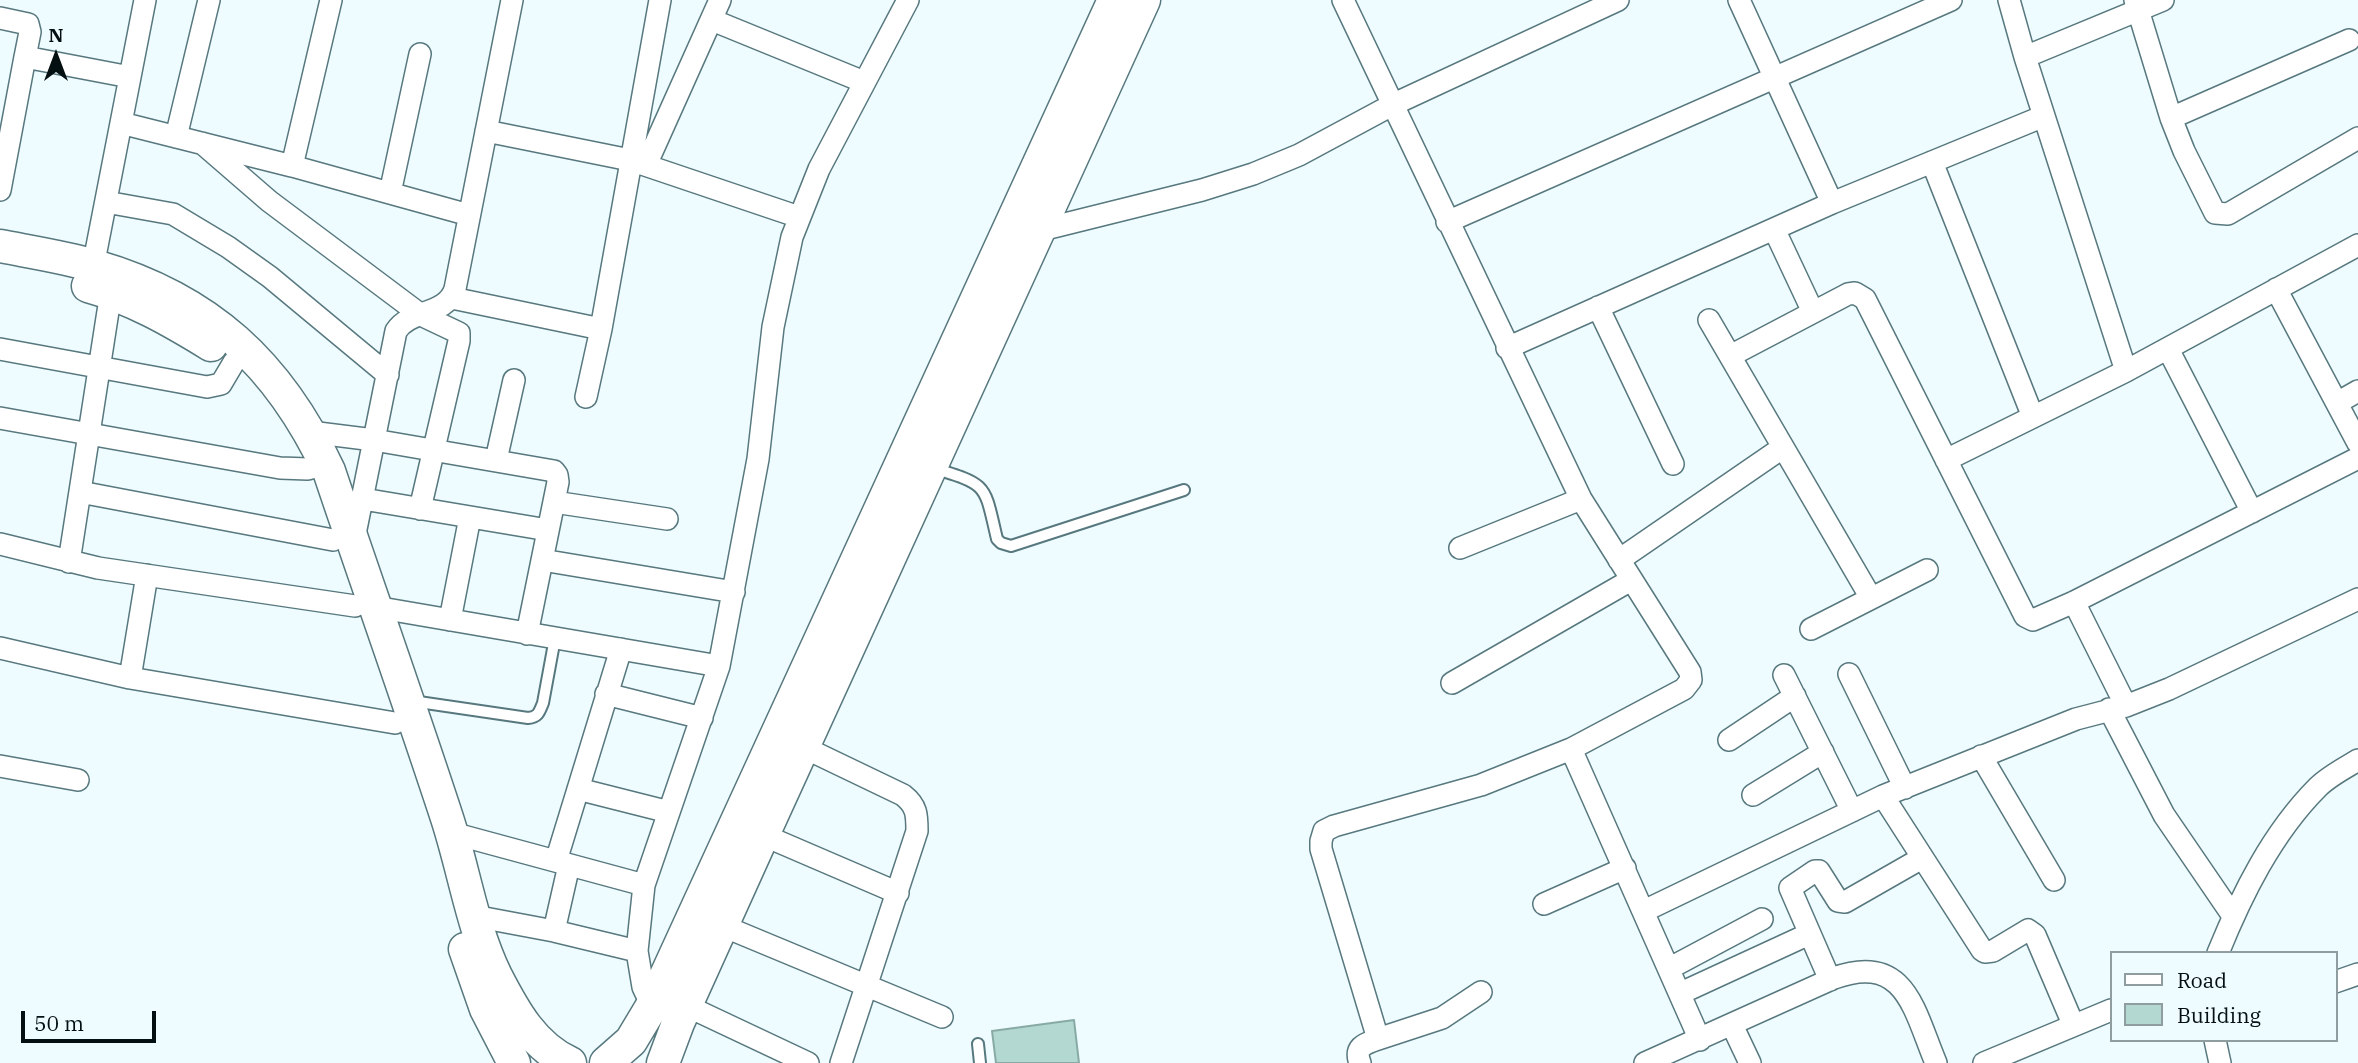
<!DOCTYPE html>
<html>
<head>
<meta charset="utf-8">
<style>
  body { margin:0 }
  #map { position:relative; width:2358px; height:1063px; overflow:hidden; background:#eefcff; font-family:"IBM Plex Serif",serif }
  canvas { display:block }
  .legend { position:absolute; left:2110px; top:951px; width:228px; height:91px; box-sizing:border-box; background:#eefcff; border:2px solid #909da0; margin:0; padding:9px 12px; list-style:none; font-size:21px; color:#040f12 }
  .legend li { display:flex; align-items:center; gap:14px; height:35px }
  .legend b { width:35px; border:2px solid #909da0 }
  .north { position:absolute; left:21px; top:21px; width:70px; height:70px; -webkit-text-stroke:5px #eefcff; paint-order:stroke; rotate:0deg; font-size:19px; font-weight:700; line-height:28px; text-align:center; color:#040f12 }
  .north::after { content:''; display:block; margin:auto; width:24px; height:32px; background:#040f12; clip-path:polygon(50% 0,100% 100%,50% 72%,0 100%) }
  .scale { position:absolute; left:21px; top:1011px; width:135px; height:32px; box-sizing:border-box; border:4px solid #040f12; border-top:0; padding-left:9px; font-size:21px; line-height:24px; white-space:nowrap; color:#040f12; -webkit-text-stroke:5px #eefcff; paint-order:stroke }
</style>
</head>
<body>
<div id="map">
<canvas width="2358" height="1063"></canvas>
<ul class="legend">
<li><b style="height:9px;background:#fff"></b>Road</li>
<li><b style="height:19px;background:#b3d7d1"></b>Building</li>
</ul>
<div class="north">N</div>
<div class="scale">50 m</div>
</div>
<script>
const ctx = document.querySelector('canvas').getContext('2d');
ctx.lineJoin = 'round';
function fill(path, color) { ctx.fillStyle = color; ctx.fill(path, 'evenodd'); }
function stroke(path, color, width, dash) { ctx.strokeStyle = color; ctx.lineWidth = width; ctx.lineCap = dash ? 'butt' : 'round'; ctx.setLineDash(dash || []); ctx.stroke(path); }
const building = new Path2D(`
  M 1074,1020 L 1079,1063 L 996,1063 L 992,1031 Z`);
const lane = new Path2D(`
  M 933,468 C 989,485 984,484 997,539 L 1001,543 L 1011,546 L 1184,490
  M 412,701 L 528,718 C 538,717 539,713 543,703 L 555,638
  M 978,1044 L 980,1063`);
const street = new Path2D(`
  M 1343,0 L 1581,499 L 1690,672 L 1691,680 L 1684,689 L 1571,749 L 1700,1040
  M 1739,0 L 1832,203
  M 2009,0 L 2025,57 L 2126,371
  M 2135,0 L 2171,118 L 2184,151 L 2215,213 L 2228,214 L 2358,138
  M 0,18 L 28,24 L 30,32 L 25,57 L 130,77
  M 712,20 L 864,82
  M 2025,57 L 2163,0
  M 2171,118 L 2349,40
  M 121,123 L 292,166 L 469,215
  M 486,131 L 630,160 L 799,217
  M 176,137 L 209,0
  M 202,143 L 269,201 L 421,315 L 459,333 L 459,341 L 420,509
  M 1932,162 L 2033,417
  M 646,165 L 720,0
  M 292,166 L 331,0
  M 0,190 L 25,57
  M 390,193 L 420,54
  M 106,202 L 173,214 L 228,247 L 270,277 L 388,375
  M 1447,222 L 1951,0
  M 1774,229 L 1813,312
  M 1037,231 L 1202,190 L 1253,174 L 1299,155 L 1392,105 L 1618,0
  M 91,277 L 145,0
  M 2276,289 L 2358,443
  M 452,298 L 601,329
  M 1598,307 L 1673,464
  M 1709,320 L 1871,598
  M 1507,348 L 1832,203 L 2044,116
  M 0,349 L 207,387 L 221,384 L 234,362
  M 2168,349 L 2252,512
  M 1730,356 L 1848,294 L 1855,293 L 1865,299 L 2025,616 L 2033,620 L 2074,602 L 2358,458
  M 586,397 L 601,329 L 660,0
  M 2337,403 L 2358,391
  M 0,418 L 280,468 L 308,469 L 326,464
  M 310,432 L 374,440 L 554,471 L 557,475 L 558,482 L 527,634
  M 496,460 L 514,380
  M 1946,460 L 2126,371 L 2358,245
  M 80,492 L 333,540
  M 363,499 L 548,530
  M 554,502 L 667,519
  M 354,539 L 396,331 C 410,309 446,316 455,289 L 512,0
  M 0,544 L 98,568 L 355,606
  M 1460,548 L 1581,499
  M 542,560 L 734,592
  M 1619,560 L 1782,448
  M 69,562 L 111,292
  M 2074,602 L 2126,706
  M 375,607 L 719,666
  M 450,620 L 470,517
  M 1811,629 L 1927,570
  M 0,648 L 130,678 L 395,723
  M 1849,674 L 1905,788
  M 1784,675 L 1852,811
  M 130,678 L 147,575
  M 1452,683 L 1631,580
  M 606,694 L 702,718
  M 2109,709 L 2164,815 L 2233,916
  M 1729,740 L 1795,696
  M 803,747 L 903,795 C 917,806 917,815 917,831 L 841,1063
  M 1981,756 L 2054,880
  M 0,766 L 78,780
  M 578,789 L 669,812
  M 1753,795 L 1823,752
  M 1883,796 L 1982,950 L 1985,952 L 1993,951 L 2028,930 L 2035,935 L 2073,1024
  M 452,833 L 644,885
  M 763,835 L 898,893
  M 556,861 L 621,649
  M 1544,904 L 1625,868
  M 1644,911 L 1883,796 L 2076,719 L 2126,706 L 2169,689 L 2358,599
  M 474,916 L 554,931 L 637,951
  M 723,926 L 942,1017
  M 554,931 L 569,865
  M 2218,953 C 2242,894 2272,833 2318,787 C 2329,776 2345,768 2358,760
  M 1670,968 L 1762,919
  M 1830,980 L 1790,888 L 1815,871 L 1819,871 L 1838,901 L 1845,902 L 1922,858
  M 2335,982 L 2358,974
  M 1681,993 L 1809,934
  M 652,1006 L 643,987 L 637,951 L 644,885 L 719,666 L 758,459 L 773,327 L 792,237 L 819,169 L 908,0
  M 687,1006 L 808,1063
  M 1732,1025 L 1750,1063
  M 1378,1039 L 1442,1018 L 1481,992
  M 2215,1040 L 2220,1063
  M 1360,1063 C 1354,1047 1364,1044 1378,1039 L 1321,849 L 1321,841 L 1324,831 L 1334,826 L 1481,785 L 1571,749
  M 1645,1063 L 1834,978 C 1906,952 1914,1011 1936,1063
  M 1984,1063 L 2111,1010`);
const secondary = new Path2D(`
  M 0,246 C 31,252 64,257 95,266 C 209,299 279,364 329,471 C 368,587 409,702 447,818 C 464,870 472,927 496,976 C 514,1011 533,1046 570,1063
  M 88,286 C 132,298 172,321 211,345
  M 465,949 L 486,1009 L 514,1063
  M 606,1063 L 631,1041 L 652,1006 L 1114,0
  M 663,1063 L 678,1023 L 763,835 L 1144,0`);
fill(building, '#b3d7d1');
stroke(building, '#88aaa4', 2);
stroke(lane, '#57787e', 14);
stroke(street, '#57787e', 24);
stroke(secondary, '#57787e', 35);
stroke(lane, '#fff', 10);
stroke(street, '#fff', 21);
stroke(secondary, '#fff', 32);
</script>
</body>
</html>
